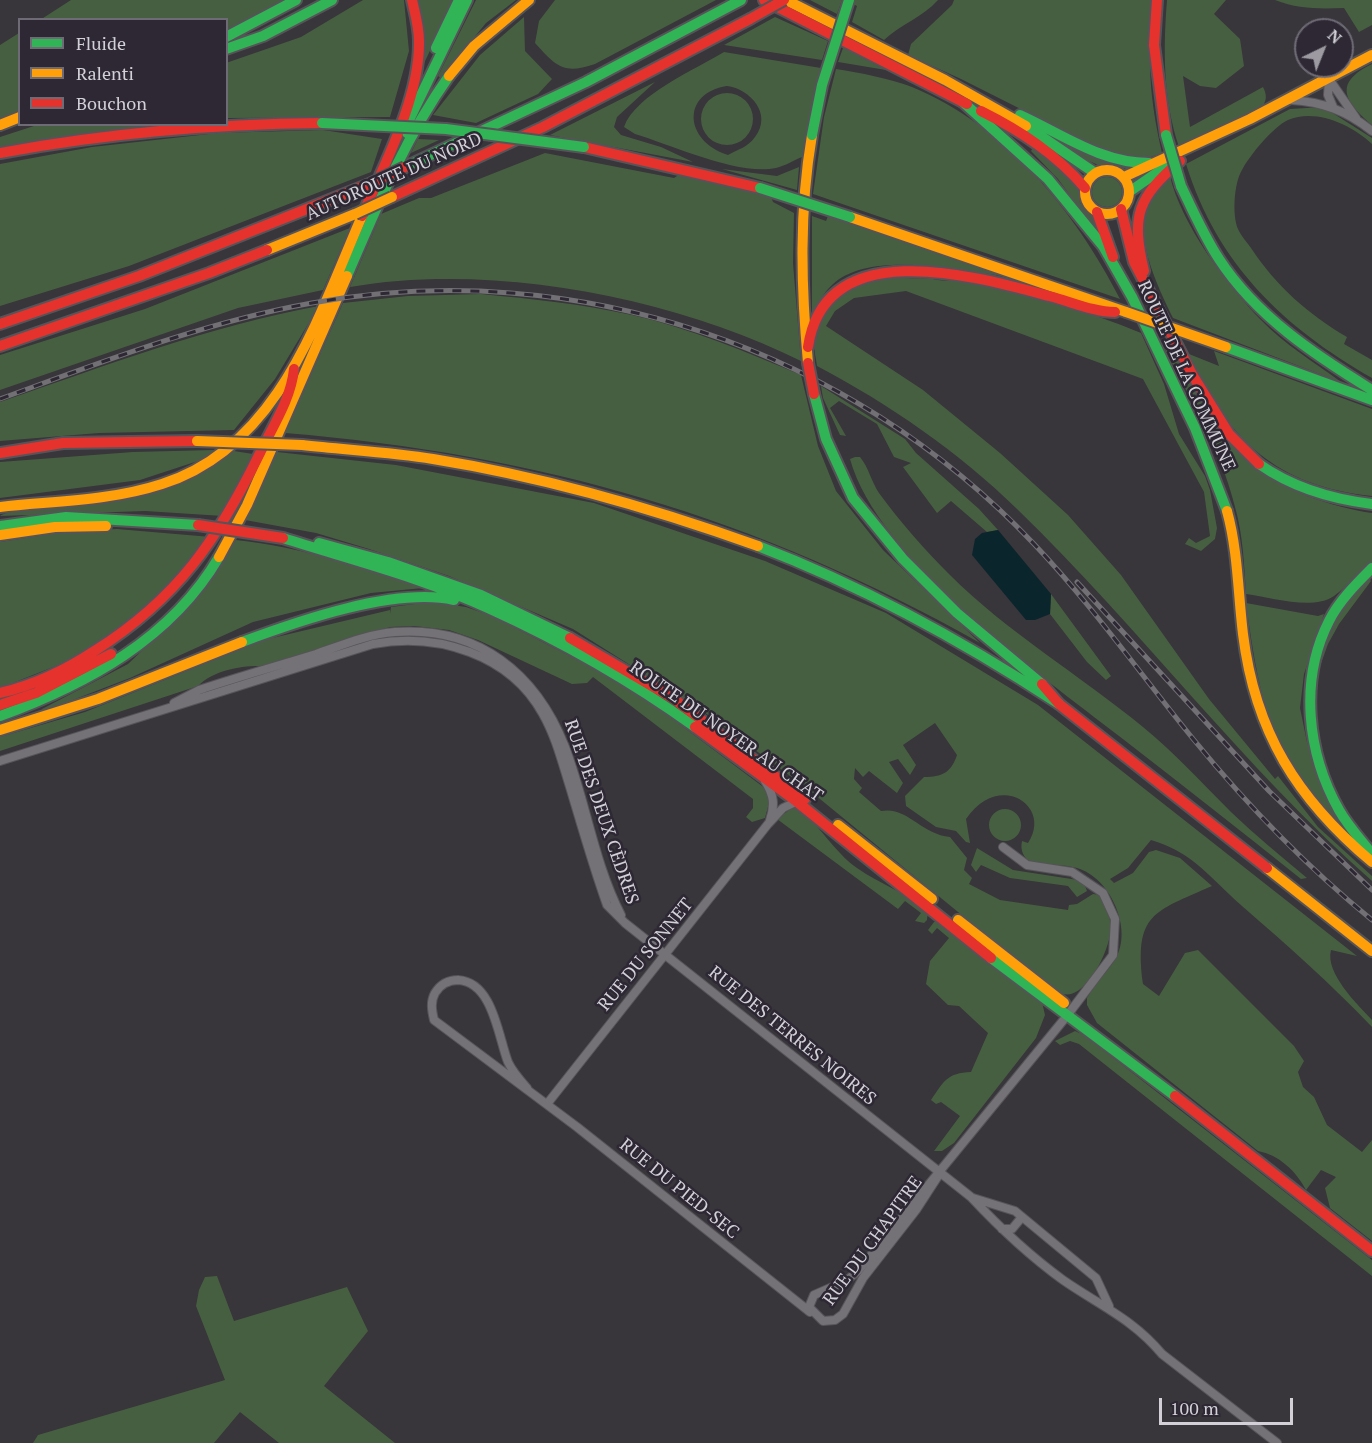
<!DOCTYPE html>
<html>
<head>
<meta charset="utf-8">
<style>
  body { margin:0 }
  #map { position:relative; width:1372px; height:1443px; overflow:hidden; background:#38353b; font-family:"PT Serif",serif }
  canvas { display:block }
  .legend { position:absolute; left:18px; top:18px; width:210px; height:108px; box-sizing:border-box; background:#2d2834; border:2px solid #6f6b76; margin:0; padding:8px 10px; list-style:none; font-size:18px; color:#d3d0d8 }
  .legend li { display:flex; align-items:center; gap:12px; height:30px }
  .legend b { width:30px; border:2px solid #6f6b76 }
  .north { position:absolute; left:1294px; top:18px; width:60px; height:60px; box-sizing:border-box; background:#2d2834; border:2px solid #6f6b76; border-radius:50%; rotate:43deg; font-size:16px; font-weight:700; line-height:24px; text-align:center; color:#d3d0d8 }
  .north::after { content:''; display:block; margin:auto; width:21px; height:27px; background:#9d9aa1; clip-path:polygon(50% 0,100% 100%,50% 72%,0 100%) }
  .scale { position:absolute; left:1159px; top:1398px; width:134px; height:27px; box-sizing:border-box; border:3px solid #d3d0d8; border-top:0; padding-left:8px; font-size:18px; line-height:21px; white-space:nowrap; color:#d3d0d8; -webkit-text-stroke:4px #2d2834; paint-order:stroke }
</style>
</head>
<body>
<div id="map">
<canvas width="1372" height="1443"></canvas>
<ul class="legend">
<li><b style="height:8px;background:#30b455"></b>Fluide</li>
<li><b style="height:8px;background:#ff9f0a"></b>Ralenti</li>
<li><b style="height:8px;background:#e5322d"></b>Bouchon</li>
</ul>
<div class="north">N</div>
<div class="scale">100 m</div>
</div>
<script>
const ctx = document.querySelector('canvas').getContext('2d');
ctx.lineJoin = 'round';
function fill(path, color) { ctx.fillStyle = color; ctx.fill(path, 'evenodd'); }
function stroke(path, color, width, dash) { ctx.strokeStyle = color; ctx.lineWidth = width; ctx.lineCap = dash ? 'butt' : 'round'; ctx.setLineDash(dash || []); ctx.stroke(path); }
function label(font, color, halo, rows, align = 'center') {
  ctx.font = font + ' "PT Serif",serif'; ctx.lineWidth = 5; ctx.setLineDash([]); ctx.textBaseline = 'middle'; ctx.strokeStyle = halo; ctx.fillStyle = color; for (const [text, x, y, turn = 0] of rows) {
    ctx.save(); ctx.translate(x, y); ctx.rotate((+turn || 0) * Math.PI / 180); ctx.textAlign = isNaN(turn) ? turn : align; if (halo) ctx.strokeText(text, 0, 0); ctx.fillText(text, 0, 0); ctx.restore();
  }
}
const green = new Path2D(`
  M 71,0 L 282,0 L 227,32 L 226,20 L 40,20 Z
  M 363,0 L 404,0 L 409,51 L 390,117 L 227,118 L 226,63 L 301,37 Z
  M 418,0 L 454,0 L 418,76 C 424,48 425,28 418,0 Z
  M 476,0 L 516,0 L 486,23 L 441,78 L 438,76 Z
  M 555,0 L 716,0 L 595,64 C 563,75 556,66 535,43 L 539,21 Z
  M 810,0 L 842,0 L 837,14 Z
  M 846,0 L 938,0 C 922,18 901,24 884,40 L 852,22 L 857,6 Z
  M 954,0 L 1154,0 C 1147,59 1149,95 1162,153 C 1142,161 1130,160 1110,154 L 961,79 L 908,55 L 911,44 L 952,5 Z
  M 1167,0 L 1226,0 L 1214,14 L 1240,39 L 1244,66 L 1216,88 L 1200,86 L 1183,76 L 1190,127 L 1263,87 C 1267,95 1267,100 1262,107 L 1179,147 C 1163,99 1163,50 1167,0 Z
  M 1275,0 L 1372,0 L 1372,25 L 1359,32 L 1344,8 C 1319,9 1298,9 1275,0 Z
  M 524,17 L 525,51 L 552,79 L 538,94 L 476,123 L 433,115 L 480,55 Z
  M 775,17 L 828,41 L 822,60 L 724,45 Z
  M 19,33 L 19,112 L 0,119 L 0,45 Z
  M 843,48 L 844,48 L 886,70 L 838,62 Z
  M 724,52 L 821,68 L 802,157 C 794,160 785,166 776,168 C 738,176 672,145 635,134 L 624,127 C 635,95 696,69 724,52 ZM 727,86 C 750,89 773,114 755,137 C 747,148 738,149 728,155 C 684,141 681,93 727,86 Z
  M 1372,64 L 1372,125 C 1344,101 1333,83 1372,64 Z
  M 836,69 C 861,73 888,78 912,87 C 1005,125 1076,212 1120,299 L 813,194 L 824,117 Z
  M 655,82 L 617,117 L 614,127 L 621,135 L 661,147 L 693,162 L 550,135 Z
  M701 119a26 26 0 1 1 52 0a26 26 0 1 1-52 0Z
  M 1323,107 L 1372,138 L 1372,144 C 1352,125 1316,108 1288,120 C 1274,126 1249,156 1242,170 C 1234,183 1232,215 1238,229 C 1241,236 1247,242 1251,248 C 1276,286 1308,314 1347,337 L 1344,344 L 1372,360 L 1372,378 C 1283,327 1217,264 1186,164 L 1290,109 Z
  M 37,125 L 156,125 L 0,148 L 0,137 Z
  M 323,130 L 382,139 L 371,172 L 129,266 L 0,306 L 0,164 L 92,147 L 218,133 Z
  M 1043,130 L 1138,166 L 1129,170 L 1114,165 L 1098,165 L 1087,160 Z
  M 418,139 L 439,140 L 411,153 Z
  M 1034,146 L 1049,155 L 1079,188 L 1080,203 L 1095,218 L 1100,236 L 1058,179 L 1031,151 Z
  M 545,153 L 674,178 L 680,174 L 771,197 L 773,202 L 794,213 L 793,263 L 801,361 C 673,297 491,262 350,287 L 381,214 L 419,198 L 431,198 Z
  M 799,167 L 797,190 L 722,169 L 777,176 Z
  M 1170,176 C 1181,224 1227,285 1261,320 C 1284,344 1314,362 1341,382 L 1173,318 C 1152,274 1121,212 1170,176 Z
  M1092 192a15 15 0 1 1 30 0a15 15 0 1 1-30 0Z
  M 812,216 L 826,221 L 828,216 L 1002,276 C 956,270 869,250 832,285 C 823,293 817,306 812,316 Z
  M 350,228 L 323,290 L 238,308 L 0,390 L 0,355 L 145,309 Z
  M 929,278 C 941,282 954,280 966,282 C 1025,295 1085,309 1141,333 L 1164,384 L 1179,434 L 1205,476 L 1210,490 L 1217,528 L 1215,539 L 1201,551 L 1185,544 L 1189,538 L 1196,543 L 1210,536 L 1204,492 L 1143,379 L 906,291 L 854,298 L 835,311 L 826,326 L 923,390 L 1000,453 L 1068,515 L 1121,575 L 1209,699 L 1275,779 L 1278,776 L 1318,827 L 1372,876 L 1372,881 C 1243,767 1140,628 1017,509 C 959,452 889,404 817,366 C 816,359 814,351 814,343 C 815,318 843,283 868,279 C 888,276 910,279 929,278 Z
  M 481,294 C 532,299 582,304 632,315 C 690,328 746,352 801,375 L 818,446 L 836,491 L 883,550 L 980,643 C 757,517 540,454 285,433 L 343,303 L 408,296 Z
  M 319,306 L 275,379 L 234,430 L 99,433 L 0,441 L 0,402 C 105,366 209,326 319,306 Z
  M 1162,343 L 1170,345 C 1194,386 1215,430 1250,463 C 1276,489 1336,508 1372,513 L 1372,561 C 1358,571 1348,586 1334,596 C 1312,611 1271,597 1246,594 C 1244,564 1243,535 1235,507 C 1221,449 1188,396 1162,343 Z
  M 1214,351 L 1372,409 L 1372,496 C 1276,486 1228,440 1189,354 L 1219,366 Z
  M 821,386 L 905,439 L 916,453 L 979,509 L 998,530 L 987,532 L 951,501 L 937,513 L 903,467 L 911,463 L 894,457 L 877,424 L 839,401 L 830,408 L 846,436 L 840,435 L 823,398 Z
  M 214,450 L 207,458 L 140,480 L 0,498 L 0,462 L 133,452 Z
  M 234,451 L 253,454 L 223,516 L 145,511 L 0,516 C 13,506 118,501 144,495 C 179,488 205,472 234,451 Z
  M 277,452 L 396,465 L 594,503 L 765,561 L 886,613 L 1038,705 L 1357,956 L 1331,950 C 1325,973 1357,1004 1372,1020 L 1372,1027 C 1331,984 1287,945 1242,906 C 1210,878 1193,852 1151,840 L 1128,868 L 1110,879 L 1114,883 L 1133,873 L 1149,852 L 1156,850 L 1180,858 L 1212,886 C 1154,912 1134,913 1143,984 L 1159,996 L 1185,953 L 1198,950 L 1294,1046 L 1304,1061 L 1298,1072 L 1303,1087 L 1314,1097 L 1327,1125 L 1362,1152 L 1372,1140 L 1372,1241 L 1330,1208 L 1325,1188 L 1336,1177 L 1321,1170 L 1306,1190 C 1296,1171 1279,1155 1258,1151 L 1097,1023 L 1087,1005 L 1087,998 C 1095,982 1109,971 1117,956 C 1132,926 1109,877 1077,868 C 1062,864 1045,865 1031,863 C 1023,857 1020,850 1022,841 L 1028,843 C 1053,806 999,770 966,819 L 970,843 L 966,842 L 956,831 L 936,827 L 906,806 L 905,796 L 924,777 C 942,777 951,773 957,755 L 935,723 L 903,745 L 916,765 L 910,775 L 898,759 L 889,762 L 903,783 L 897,793 L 869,771 L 863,777 L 855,768 L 854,779 L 862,788 L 859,792 L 881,811 C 907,806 921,834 950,837 L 967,858 L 964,870 L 972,878 L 969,884 L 1000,900 L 1068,910 L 1069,905 L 1077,904 L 1093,894 L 1100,895 C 1105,906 1110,915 1111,926 C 1111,946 1092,988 1071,994 C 1068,995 1061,994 1057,993 L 809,790 L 700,709 L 573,629 L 449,576 L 369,549 L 316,533 L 245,520 Z
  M 855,457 L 860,457 C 869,468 871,481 879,493 C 900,522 925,550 950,575 C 1008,633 1080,675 1143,727 C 1175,753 1202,783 1231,812 C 1255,835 1281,856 1307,878 L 1301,879 C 1241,831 1180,783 1119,736 C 1039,674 877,558 850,459 Z
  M 117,529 L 211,537 L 197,558 L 133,624 L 76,658 L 0,688 L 0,542 L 64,532 Z
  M 236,540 C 302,547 361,567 423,588 L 371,593 L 253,622 L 130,678 L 44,711 L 42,709 L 128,664 L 193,602 Z
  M 1369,578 L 1371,581 L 1339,624 L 1328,644 L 1314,683 C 1325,637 1336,612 1369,578 Z
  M 1051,594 L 1111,676 L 1106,680 L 1087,662 L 1050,614 Z
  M 431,602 L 466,607 L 492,616 L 599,671 L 646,699 L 766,789 L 769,803 L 765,818 L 752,822 L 746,817 L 753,808 L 753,799 L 593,677 L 587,683 L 572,684 L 478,640 L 449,630 L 414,626 L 390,627 L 264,666 C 243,665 213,670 198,686 L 0,751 L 0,737 L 85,712 L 264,640 L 390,610 L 390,614 L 391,607 Z
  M 1246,603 L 1318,616 L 1324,614 L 1304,674 L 1300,708 L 1307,742 L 1328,797 L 1351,837 C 1335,821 1316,805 1303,787 C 1264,731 1255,668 1246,603 Z
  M 796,805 C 818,823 835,853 857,868 C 880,884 904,892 928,910 L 927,920 L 924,923 L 915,921 L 921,913 L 905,901 L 898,909 L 777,819 Z
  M989 825a16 16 0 1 1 32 0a16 16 0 1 1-32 0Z
  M 977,848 L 1013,870 L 1078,880 L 1084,883 L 1087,891 L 1077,897 L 1068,886 L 1010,878 L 981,865 L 976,872 L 971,865 Z
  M 934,922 L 939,922 L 1042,1002 L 1045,1015 L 1036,1038 L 954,1143 L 942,1151 L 934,1151 L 960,1116 L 941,1102 L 936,1104 L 931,1100 C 944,1081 947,1073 971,1072 L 988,1033 L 959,1006 L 948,1005 L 926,984 L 930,961 L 949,938 L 937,928 L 932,934 L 928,930 Z
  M 1075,1031 L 1084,1035 L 1372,1260 L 1372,1276 L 1079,1044 L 1070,1041 L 1060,1045 L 1055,1041 Z
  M 217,1276 L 234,1321 L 347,1287 L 368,1331 L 324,1386 L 395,1443 L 279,1443 L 240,1412 L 214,1443 L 33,1443 L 38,1435 L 225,1380 L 196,1306 L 199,1290 L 205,1277 Z`);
const water = new Path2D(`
  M 998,530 L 1051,594 L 1050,614 L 1035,620 L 1026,620 L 972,555 L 975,539 L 982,533 Z`);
const street = new Path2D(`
  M 1329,79 L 1356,118
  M 1329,79 L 1328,95 L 1333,107
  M 1291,100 C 1323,102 1347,111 1372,131
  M 174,703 L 199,690 C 238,677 277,666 316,654 C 342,645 368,634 395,632 C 478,626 536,673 565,747 C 586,802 594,863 621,915
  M 0,761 L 373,644 C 437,632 510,654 543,714 C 556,737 562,762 570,787 C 582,827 593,866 607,905 L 625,923 L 971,1197 C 999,1227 1030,1256 1063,1280 C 1099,1305 1133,1319 1162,1354 L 1277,1443
  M 765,781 C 774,795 775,805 770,820
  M 527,1088 C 520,1080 512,1071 508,1062 C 498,1036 493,982 458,980 C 448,980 440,985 435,993 C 430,1002 432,1011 434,1020 L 577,1127 L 810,1312
  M 547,1104 L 768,824 L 783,808 L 800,800
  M 940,1173 L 916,1210 L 863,1278 L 843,1314 L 835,1320 L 823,1321 L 809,1307 L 814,1295 L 846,1281 L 858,1271 L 1066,1017 L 1113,955 L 1115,919 L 1103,893 L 1072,872 L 1027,865 L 1003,847
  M 973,1198 L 1015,1211 L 1096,1278 L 1109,1306
  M 1002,1229 L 1012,1229 L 1022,1217`);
const fast = new Path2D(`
  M 226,37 L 296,0
  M 436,48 L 459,0
  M 226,49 L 263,36 L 332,0
  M 963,102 L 1048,179 L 1103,246 L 1132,297 L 1195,428 L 1227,511
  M 1020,115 C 1062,134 1101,163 1149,163
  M 1026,126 L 1095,173
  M 407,133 L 410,118 L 467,0
  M 405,167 L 586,82 L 741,0
  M 1181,186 C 1193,211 1204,236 1219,259 C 1256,316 1315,355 1372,390
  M 1129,192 L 1165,167
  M 347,276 C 377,206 405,138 449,76
  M 1226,347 L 1372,400
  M 814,394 L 826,439 L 853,498 L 903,559 L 957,613 L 1042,684
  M 1259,464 C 1293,488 1331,499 1372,504
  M 0,526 L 66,517 L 198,525
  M 283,538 C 352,560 424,578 490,609 C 563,642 631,681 695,727
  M 319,543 L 388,562 L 481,595 L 570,638
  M 758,546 C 865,587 963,641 1059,704
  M 1372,568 C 1356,584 1339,601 1329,621 C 1299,680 1307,753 1339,810 C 1348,826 1361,840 1372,854
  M 242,642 C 298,621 395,587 454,600
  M 0,716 C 87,684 171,639 219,557
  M 991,958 L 1175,1096`);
const slow = new Path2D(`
  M 786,0 L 945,80 L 1026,126
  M 449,76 L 474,46 L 529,0
  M 0,125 L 20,117
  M1085 192a22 22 0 1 1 44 0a22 22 0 1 1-44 0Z
  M 1124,177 L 1250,119 L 1372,55
  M 850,217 L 1126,312
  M 267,250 L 355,214
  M 808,363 C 801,286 799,211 812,135
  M 302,445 C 346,450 390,452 433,459 C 545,477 652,508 758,546
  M 0,507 C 54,501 110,501 162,484 C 279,447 318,317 362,216
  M 1227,511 C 1238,551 1238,593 1243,634 C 1255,732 1297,799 1372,862
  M 0,535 L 55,527 L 106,526
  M 219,557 L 247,505 L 347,276
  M 0,730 L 98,699 L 242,642
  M 838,825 L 932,899
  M 1267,868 L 1372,951
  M 958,920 L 1064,1003`);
const jam = new Path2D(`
  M 764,0 L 967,104
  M 1157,0 L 1154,45 L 1166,135
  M 981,111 C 1021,131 1056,154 1085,188
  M 584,147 L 760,188
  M 0,153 C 107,133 213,124 322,123
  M 392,197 L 543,127 L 750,19
  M 1121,209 L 1134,262 L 1193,376 L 1229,434 L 1259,464
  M 1097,212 L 1113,257
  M 362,216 C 384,165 420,98 419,41 C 419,27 415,13 412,0
  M 1144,271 C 1131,216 1137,198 1180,161
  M 0,324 L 139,276 L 367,185
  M 0,346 L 209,273 L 267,250
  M 808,347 C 825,233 975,276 1049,296 C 1070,301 1093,312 1115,312
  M 0,453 L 63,443 L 197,441
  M 570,638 L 674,699 L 805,799
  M 1042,684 L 1059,704 L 1267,868
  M 0,693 C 35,685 66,670 96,650 C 178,598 218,539 260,453 C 273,426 291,399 294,369
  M 0,705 L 36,693 L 111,654
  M 695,727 L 796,801 L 991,958
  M 1175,1096 L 1372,1251`);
const rail = new Path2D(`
  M 0,399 C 102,362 205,322 312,303 C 577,255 850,349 1034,544 C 1092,605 1141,675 1194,740 C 1248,806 1307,867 1372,920
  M 1077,582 L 1269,791 L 1372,890`);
const fastBridge = new Path2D(`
  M 322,123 L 446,129 L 584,147
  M 812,135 L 822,85 L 849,0
  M 1166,135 L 1181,186
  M 760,188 L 850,217`);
const slowBridge = new Path2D(`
  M 355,214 L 392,197
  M 1126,312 L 1226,347
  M 197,441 L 302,445`);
const jamBridge = new Path2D(`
  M 750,19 L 784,0
  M 367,185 L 405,167
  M 808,363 L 814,394
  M 198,525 L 283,538`);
const streetNames = [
  ["AUTOROUTE DU NORD",394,177,-24],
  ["ROUTE DE LA COMMUNE",1186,376,65],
  ["ROUTE DU NOYER AU CHAT",726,732,35],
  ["RUE DES DEUX CÈDRES",601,812,71],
  ["RUE DU SONNET",646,955,-51],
  ["RUE DES TERRES NOIRES",792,1036,39],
  ["RUE DU PIED-SEC",679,1189,39],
  ["RUE DU CHAPITRE",873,1241,-54]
];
fill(green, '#465f41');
fill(water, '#0a262c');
stroke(street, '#565459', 10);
stroke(fast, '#565459', 14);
stroke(slow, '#565459', 14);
stroke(jam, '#565459', 14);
stroke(street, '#747177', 8);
stroke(fast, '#30b455', 10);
stroke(slow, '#ff9f0a', 10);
stroke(jam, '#e5322d', 10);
stroke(rail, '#727075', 5);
stroke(rail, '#2d2834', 3, [9]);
stroke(fastBridge, '#565459', 14, []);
stroke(slowBridge, '#565459', 14, []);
stroke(jamBridge, '#565459', 14, []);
stroke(fastBridge, '#30b455', 10);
stroke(slowBridge, '#ff9f0a', 10);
stroke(jamBridge, '#e5322d', 10);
label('18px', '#d3d0d8', '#2d2834', streetNames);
</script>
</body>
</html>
